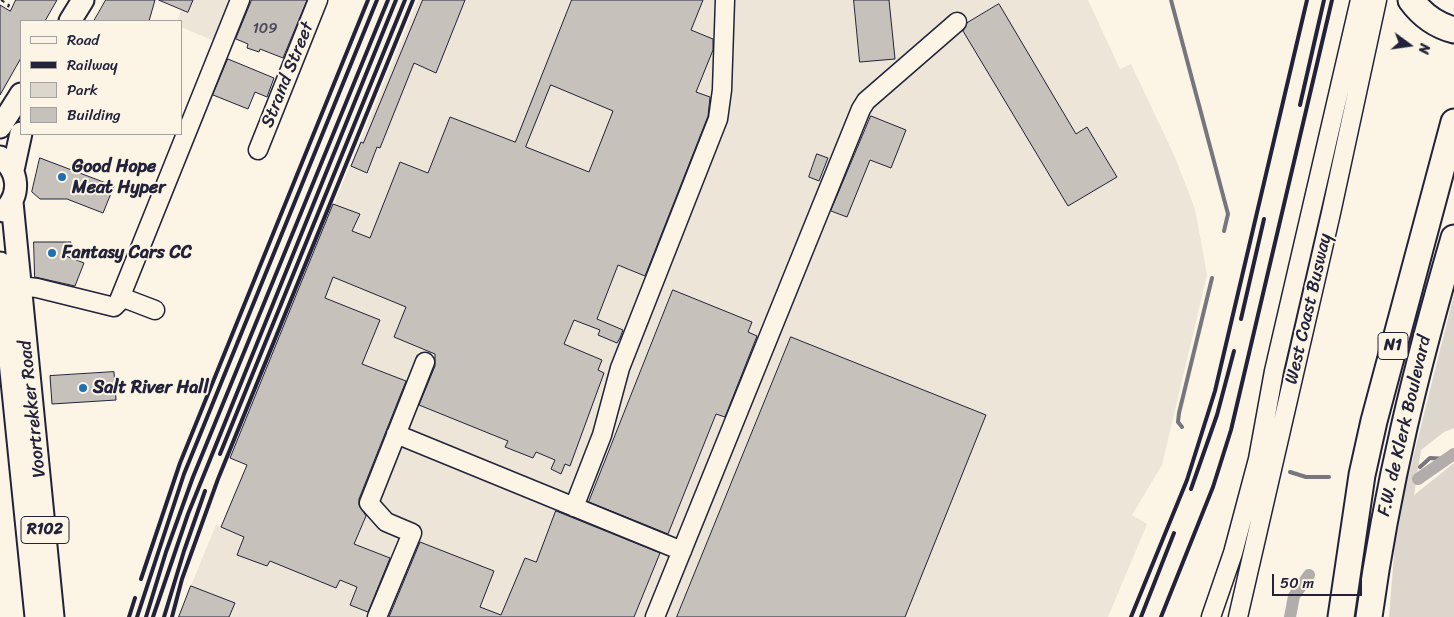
<!DOCTYPE html>
<html>
<head>
<meta charset="utf-8">
<style>
  body { margin:0 }
  #map { position:relative; width:1454px; height:617px; overflow:hidden; background:#fcf5e5; font-family:Sriracha,sans-serif }
  canvas { display:block }
  .legend { position:absolute; left:20px; top:20px; width:162px; height:115px; box-sizing:border-box; background:#fcf5e5; border:1px solid #a5a1a1; margin:0; padding:6px 9px; list-style:none; font-size:15px; color:#22223b }
  .legend li { display:flex; align-items:center; gap:10px; height:25px }
  .legend b { width:25px; border:1px solid #a5a1a1 }
  .north { position:absolute; left:1384px; top:20px; width:50px; height:50px; -webkit-text-stroke:4px #fcf5e5; paint-order:stroke; rotate:104deg; font-size:14px; font-weight:700; line-height:20px; text-align:center; color:#22223b }
  .north::after { content:''; display:block; margin:auto; width:18px; height:22px; background:#22223b; clip-path:polygon(50% 0,100% 100%,50% 72%,0 100%) }
  .scale { position:absolute; left:1272px; top:574px; width:90px; height:22px; box-sizing:border-box; border:2px solid #22223b; border-top:0; padding-left:6px; font-size:15px; line-height:18px; white-space:nowrap; color:#22223b; -webkit-text-stroke:4px #fcf5e5; paint-order:stroke }
</style>
</head>
<body>
<div id="map">
<canvas width="1454" height="617"></canvas>
<ul class="legend">
<li><b style="height:6px;background:#fcf5e5"></b>Road</li>
<li><b style="height:6px;background:#22223b"></b>Railway</li>
<li><b style="height:14px;background:#dcd6cc"></b>Park</li>
<li><b style="height:14px;background:#c6c1bb"></b>Building</li>
</ul>
<div class="north">N</div>
<div class="scale">50 m</div>
</div>
<script>
const ctx = document.querySelector('canvas').getContext('2d');
ctx.lineJoin = 'round';
function fill(path, color) { ctx.fillStyle = color; ctx.fill(path, 'evenodd'); }
function stroke(path, color, width, dash) { ctx.strokeStyle = color; ctx.lineWidth = width; ctx.lineCap = dash ? 'butt' : 'round'; ctx.setLineDash(dash || []); ctx.stroke(path); }
function label(font, color, halo, rows, align = 'center') {
  ctx.font = font + ' Sriracha,sans-serif'; ctx.lineWidth = 4; ctx.setLineDash([]); ctx.textBaseline = 'middle'; ctx.strokeStyle = halo; ctx.fillStyle = color; for (const [text, x, y, turn = 0] of rows) {
    ctx.save(); ctx.translate(x, y); ctx.rotate((+turn || 0) * Math.PI / 180); ctx.textAlign = isNaN(turn) ? turn : align; if (halo) ctx.strokeText(text, 0, 0); ctx.fillText(text, 0, 0); ctx.restore();
  }
}
const built = new Path2D(`
  M 185,0 L 231,0 L 214,41 L 181,27 L 181,21 L 177,21 Z
  M 418,0 L 1088,0 L 1120,69 L 1131,64 L 1174,155 L 1195,209 L 1207,275 L 1162,465 L 1132,515 L 1147,524 L 1108,617 L 178,617 L 216,525 L 222,527 L 247,465 L 230,458 Z`);
const green = new Path2D(`
  M 1454,294 L 1454,428 L 1444,432 L 1421,450 L 1414,495 L 1454,463 L 1454,617 L 1389,617 L 1397,517 L 1405,476 L 1409,474 Z`);
const stream = new Path2D(`
  M 1171,0 L 1228,214 L 1224,231
  M 1182,427 L 1178,422 L 1179,413 L 1212,278
  M 1420,467 L 1430,458 L 1448,459
  M 1290,472 L 1306,477 L 1329,477`);
const canal = new Path2D(`
  M 1418,479 L 1454,454
  M 1290,617 L 1294,596 L 1309,575`);
const building = new Path2D(`
  M 16,0 L 57,0 L 45,21 L 21,21 L 21,58 L 0,95 L 0,5 L 10,11 Z
  M 106,0 L 155,0 L 149,21 L 94,21 Z
  M 159,0 L 193,0 L 188,12 Z
  M 252,0 L 307,0 L 283,58 L 260,49 L 259,52 L 247,48 L 248,44 L 236,39 Z
  M 423,0 L 465,0 L 436,73 L 414,63 L 380,148 L 377,147 L 367,173 L 351,166 L 361,142 L 363,143 Z
  M 572,0 L 703,0 L 691,30 L 713,39 L 713,50 L 696,92 L 710,97 L 708,116 L 645,276 L 618,265 L 597,319 L 623,330 L 620,338 L 617,343 L 598,335 L 600,330 L 574,320 L 564,344 L 602,360 L 598,370 L 604,373 L 570,466 L 565,464 L 561,474 L 551,469 L 555,460 L 536,452 L 533,458 L 505,447 L 508,441 L 419,405 L 435,366 L 435,354 L 394,337 L 406,307 L 333,277 L 325,298 L 380,320 L 362,364 L 406,381 L 359,499 L 359,505 L 366,516 L 354,544 L 390,558 L 368,612 L 350,605 L 357,587 L 340,580 L 336,588 L 270,561 L 267,566 L 237,555 L 244,537 L 221,527 L 247,465 L 230,458 L 333,204 L 360,214 L 352,231 L 370,238 L 400,162 L 428,173 L 450,117 L 515,142 ZM 551,85 L 613,111 L 589,172 L 526,147 Z
  M 854,0 L 889,0 L 895,59 L 860,62 Z
  M 999,4 L 1076,134 L 1087,127 L 1117,177 L 1068,206 L 963,31 L 967,23 Z
  M 228,59 L 274,78 L 267,97 L 255,92 L 248,109 L 213,95 Z
  M 871,116 L 906,130 L 891,168 L 870,160 L 847,217 L 831,211 Z
  M 817,154 L 828,158 L 819,181 L 809,177 Z
  M 40,158 L 114,186 L 103,213 L 67,199 L 40,199 L 32,192 Z
  M 34,242 L 71,242 L 66,256 L 84,263 L 75,286 L 35,277 Z
  M 673,290 L 752,322 L 748,332 L 757,336 L 725,417 L 716,414 L 668,534 L 589,502 Z
  M 791,337 L 986,415 L 905,617 L 677,617 Z
  M 114,372 L 116,400 L 52,404 L 50,376 Z
  M 556,511 L 660,553 L 634,617 L 389,617 L 420,542 L 494,571 L 480,607 L 501,615 L 525,558 L 536,562 Z
  M 191,586 L 235,603 L 229,617 L 179,617 Z`);
const path = new Path2D(`
  M 1,0 L 9,5 L 7,9`);
const minor = new Path2D(`
  M 258,150 L 318,0
  M 20,286 L 37,288 L 114,307 L 118,303 L 240,0
  M 121,297 L 155,310
  M 396,434 L 682,551
  M 574,507 L 602,435 L 620,368 L 718,119 L 722,90 L 725,0
  M 377,617 L 412,533 L 386,522 L 369,503 L 425,362
  M 655,617 L 861,109 L 866,101 L 957,22
  M 1211,617 L 1233,553 L 1258,459 L 1274,371 L 1360,0
  M 1238,617 L 1331,213 L 1377,0`);
const major = new Path2D(`
  M 70,21 L 83,0
  M 0,127 L 21,94
  M 0,157 C 19,171 21,194 4,211
  M 13,170 L 21,133
  M 12,202 L 53,617
  M 0,263 L 36,617`);
const highway = new Path2D(`
  M 1411,0 C 1422,15 1435,25 1454,30
  M 1341,617 L 1362,475 L 1374,421 L 1454,122
  M 1369,617 C 1387,485 1417,366 1454,238`);
const rail = new Path2D(`
  M 1300,105 L 1324,0
  M 1241,319 L 1264,219
  M 220,454 L 405,0
  M 1191,489 L 1217,415 L 1234,351
  M 141,579 L 180,463 L 368,0
  M 129,617 L 135,598
  M 137,617 L 184,474 L 377,0
  M 146,617 L 166,552 L 193,477 L 388,0
  M 153,617 L 188,514 L 396,0
  M 164,617 L 184,551 L 205,491
  M 172,617 L 182,579 L 218,479 L 413,0
  M 1131,617 L 1187,480 L 1215,391 L 1307,0
  M 1141,617 L 1174,533
  M 1161,617 L 1213,487 L 1231,430 L 1332,0`);
const markers = [
  [62,177,5,"#1f6fb2"],
  [52,253,5,"#1f6fb2"],
  [83,388,5,"#1f6fb2"]
];
const numberNames = [
  ["109",265,29]
];
const shields = [
  [1393,346,30],
  [45,530,48]
];
const shieldNames = [
  ["N1",1393,346],
  ["R102",45,530]
];
const streetNames = [
  ["Strand Street",288,75,-68],
  ["West Coast Busway",1309,309,-77],
  ["Voortrekker Road",33,409,-96],
  ["F.W. de Klerk Boulevard",1405,426,-77]
];
const poiNames = [
  ["Good Hope",72,167],
  ["Meat Hyper",72,188],
  ["Fantasy Cars CC",62,253],
  ["Salt River Hall",93,388]
];
fill(built, '#ece5d8');
fill(green, '#dcd6cc');
stroke(stream, '#78757e', 4);
stroke(canal, '#b2adab', 12);
fill(building, '#c6c1bb');
stroke(building, '#22223b', 1);
stroke(minor, '#22223b', 21);
stroke(major, '#22223b', 25);
stroke(highway, '#22223b', 29);
stroke(path, '#22223b', 2, [4, 4]);
stroke(minor, '#fcf5e5', 18);
stroke(major, '#fcf5e5', 21);
stroke(highway, '#fcf5e5', 25);
stroke(rail, '#22223b', 4);
for (const [x, y, r, color] of markers) { const dot = new Path2D(); dot.arc(x, y, r, 0, 2 * Math.PI); ctx.fillStyle = color; ctx.fill(dot); stroke(dot, '#fcf5e5', 2); }
label('15px', '#4b4a5b', null, numberNames);
for (const [x, y, w] of shields) { const box = new Path2D(); box.roundRect(x - w / 2, y - 13.5, w, 27, 4); ctx.fillStyle = '#fcf5e5'; ctx.fill(box); stroke(box, '#22223b', 1); }
label('bold 16px', '#22223b', null, shieldNames);
label('18px', '#22223b', '#fcf5e5', streetNames);
label('bold 18px', '#22223b', '#fcf5e5', poiNames, 'left');
</script>
</body>
</html>
